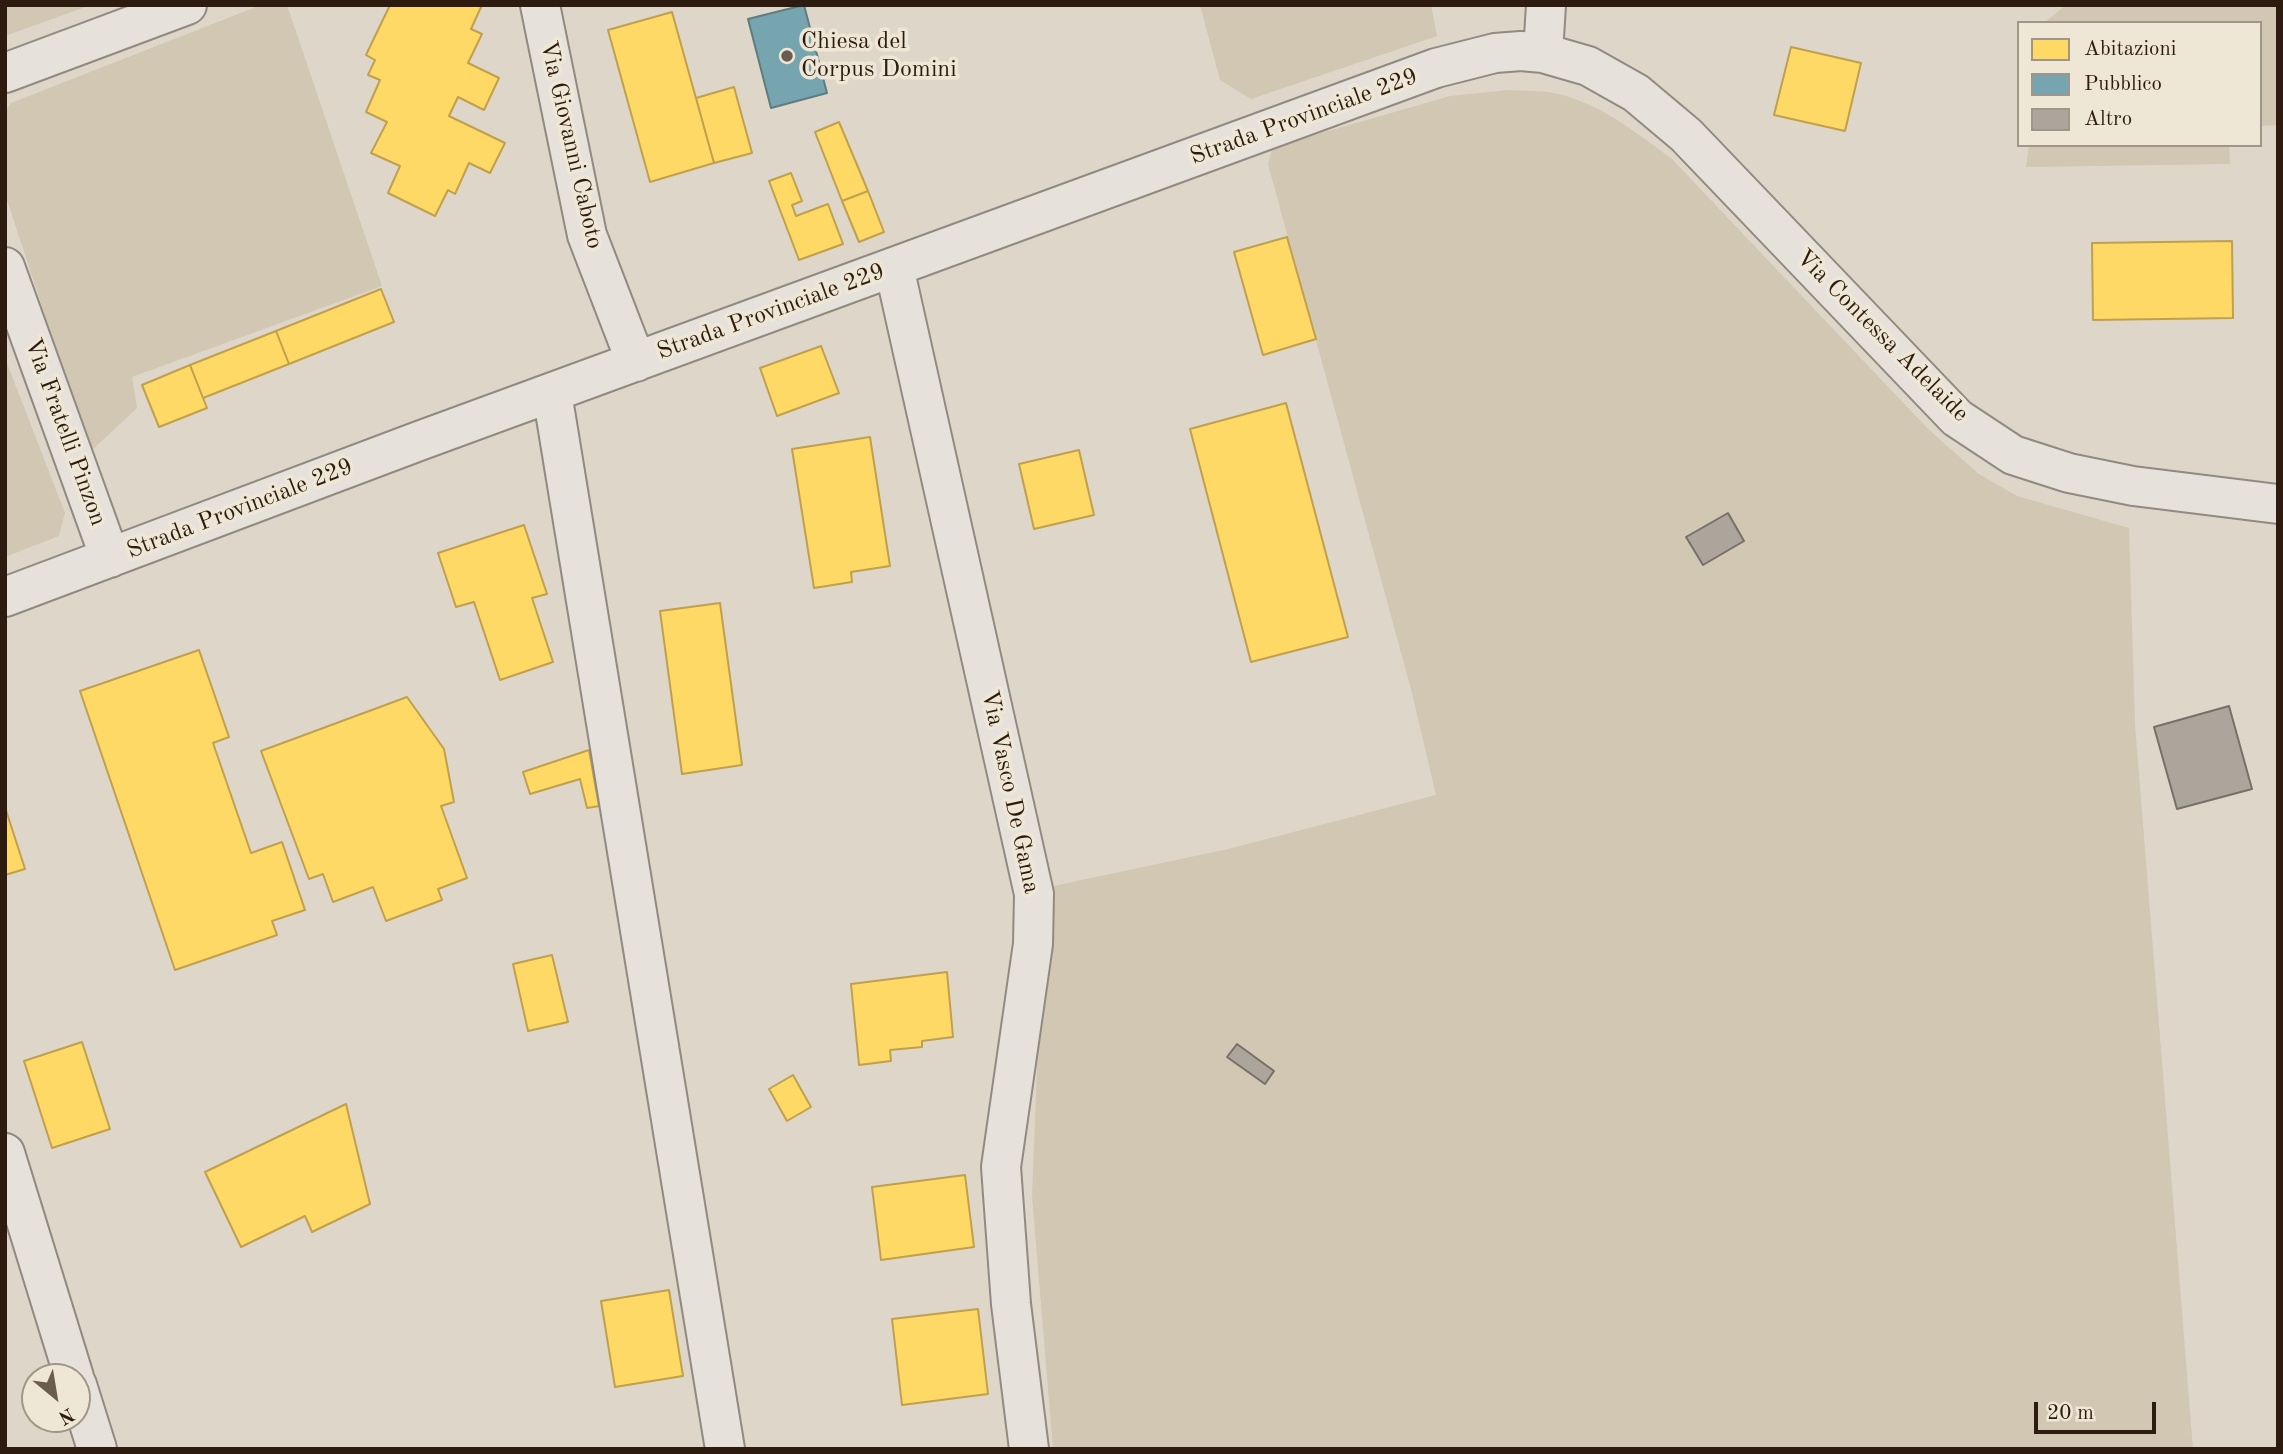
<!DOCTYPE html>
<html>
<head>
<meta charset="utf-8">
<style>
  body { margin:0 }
  #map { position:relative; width:2283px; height:1454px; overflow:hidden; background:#ded6c8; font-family:"Old Standard TT",serif }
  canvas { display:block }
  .frame { position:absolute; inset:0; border:7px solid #2d1b10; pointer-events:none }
  .legend { position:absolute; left:2017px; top:21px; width:245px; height:126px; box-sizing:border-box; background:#efe7d6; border:2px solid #a19587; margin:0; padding:9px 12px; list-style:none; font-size:21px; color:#2d1b10 }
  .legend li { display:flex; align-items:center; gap:14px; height:35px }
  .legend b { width:35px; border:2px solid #a19587 }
  .north { position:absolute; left:21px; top:1363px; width:70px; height:70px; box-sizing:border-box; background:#efe7d6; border:2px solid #a19587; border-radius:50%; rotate:150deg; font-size:19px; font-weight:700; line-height:28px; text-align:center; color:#2d1b10 }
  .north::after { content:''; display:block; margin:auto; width:24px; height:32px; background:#6b5c50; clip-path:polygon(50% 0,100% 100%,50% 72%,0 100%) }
  .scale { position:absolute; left:2034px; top:1402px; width:122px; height:32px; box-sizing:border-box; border:4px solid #2d1b10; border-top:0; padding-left:9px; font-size:21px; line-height:24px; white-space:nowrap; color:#2d1b10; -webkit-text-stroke:5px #efe7d6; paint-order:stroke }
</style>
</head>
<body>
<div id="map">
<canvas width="2283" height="1454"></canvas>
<div class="frame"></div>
<ul class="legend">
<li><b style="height:19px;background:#ffd966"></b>Abitazioni</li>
<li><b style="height:19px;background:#76a5af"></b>Pubblico</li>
<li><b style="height:19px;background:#aba59b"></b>Altro</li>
</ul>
<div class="north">N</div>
<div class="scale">20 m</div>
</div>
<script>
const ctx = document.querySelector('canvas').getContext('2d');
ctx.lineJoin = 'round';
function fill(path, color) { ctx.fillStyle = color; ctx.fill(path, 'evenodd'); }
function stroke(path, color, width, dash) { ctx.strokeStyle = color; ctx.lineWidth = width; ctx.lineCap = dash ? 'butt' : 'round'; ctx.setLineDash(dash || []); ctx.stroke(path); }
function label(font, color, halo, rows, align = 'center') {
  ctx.font = font + ' "Old Standard TT",serif'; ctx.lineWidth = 7; ctx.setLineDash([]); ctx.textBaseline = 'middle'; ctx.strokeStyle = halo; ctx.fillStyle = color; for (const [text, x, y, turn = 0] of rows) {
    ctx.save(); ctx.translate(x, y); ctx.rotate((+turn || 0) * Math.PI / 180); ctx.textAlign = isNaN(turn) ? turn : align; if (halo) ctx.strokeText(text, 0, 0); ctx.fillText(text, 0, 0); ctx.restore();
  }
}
const green = new Path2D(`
  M 5,5 L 91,5 L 5,36 Z
  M 261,5 L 287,5 L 382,286 L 132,377 L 137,408 L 90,452 L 5,194 L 5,111 L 11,103 Z
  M 1200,5 L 1431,5 L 1437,36 L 1251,99 L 1220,80 Z
  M 2066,5 L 2278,5 L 2278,125 L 2260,126 L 2260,23 L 2044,23 Z
  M 1508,90 C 1524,91 1542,90 1558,94 C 1601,104 1637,133 1672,159 L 1929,430 L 1979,474 L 2017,496 L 2129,528 L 2135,724 L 2193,1449 L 1053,1449 L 1032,1196 L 1044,888 L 1228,849 L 1436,795 L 1412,693 L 1268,164 L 1273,147 L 1450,96 Z
  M 2029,145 L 2229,145 L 2230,164 L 2026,167 Z
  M 5,358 L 65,513 L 59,536 L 5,557 Z`);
const homes = new Path2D(`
  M 390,5 L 482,5 L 471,29 L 482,34 L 468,63 L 499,78 L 484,110 L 458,97 L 449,116 L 505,143 L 490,173 L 469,163 L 455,194 L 448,190 L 435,216 L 388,193 L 400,166 L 371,153 L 387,122 L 366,112 L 380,80 L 368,75 L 375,60 L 366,55 Z
  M 672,12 L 714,163 L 650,182 L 608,30 Z
  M 1791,47 L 1861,63 L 1845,131 L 1774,115 Z
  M 734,87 L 752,153 L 714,163 L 696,98 Z
  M 839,122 L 868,191 L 842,201 L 815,132 Z
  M 791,173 L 802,201 L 792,205 L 796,216 L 828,204 L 843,244 L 799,260 L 769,181 Z
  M 868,191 L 884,232 L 859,242 L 842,201 Z
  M 1287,237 L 1316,339 L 1263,355 L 1234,252 Z
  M 2232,241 L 2233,318 L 2093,320 L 2092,243 Z
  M 381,289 L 394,322 L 289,364 L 276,331 Z
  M 276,331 L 289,364 L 203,398 L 190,365 Z
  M 821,346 L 839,393 L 777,416 L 760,368 Z
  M 190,365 L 207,408 L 159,427 L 142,385 Z
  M 1286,403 L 1348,637 L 1251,662 L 1190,429 Z
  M 870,437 L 890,566 L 851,572 L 852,582 L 814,588 L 792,449 Z
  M 1079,450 L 1094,515 L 1034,529 L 1019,464 Z
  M 524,525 L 547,594 L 532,598 L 553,662 L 500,680 L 474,602 L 456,607 L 438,553 Z
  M 720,603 L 742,765 L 682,774 L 660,611 Z
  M 199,650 L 229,737 L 213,743 L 251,853 L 282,842 L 305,910 L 272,921 L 277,935 L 175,970 L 80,691 Z
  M 407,697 L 444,749 L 454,802 L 441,806 L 467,878 L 438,889 L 442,900 L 386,921 L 373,887 L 333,902 L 323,874 L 309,879 L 261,751 Z
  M 589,750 L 599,806 L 587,808 L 580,779 L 530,794 L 523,772 Z
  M 5,807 L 25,869 L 5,875 Z
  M 552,955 L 568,1022 L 528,1031 L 513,964 Z
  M 947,972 L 953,1037 L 922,1041 L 922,1047 L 890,1050 L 891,1061 L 859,1065 L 851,984 Z
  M 82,1042 L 110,1129 L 52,1148 L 24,1061 Z
  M 793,1075 L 811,1107 L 787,1121 L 769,1089 Z
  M 346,1104 L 370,1204 L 312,1232 L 305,1216 L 241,1247 L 205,1172 Z
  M 965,1175 L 974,1247 L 881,1260 L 872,1187 Z
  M 669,1290 L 683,1376 L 615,1387 L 601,1301 Z
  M 978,1309 L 988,1394 L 902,1405 L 892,1319 Z`);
const public = new Path2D(`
  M 804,5 L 827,93 L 771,108 L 748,19 Z`);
const building = new Path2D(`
  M 1728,513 L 1744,541 L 1703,565 L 1686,537 Z
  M 2229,706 L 2252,789 L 2177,809 L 2154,727 Z
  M 1237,1044 L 1274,1071 L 1265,1084 L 1227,1057 Z`);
const minor = new Path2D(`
  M 540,5 L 587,235 L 636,362
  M 1543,53 L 1546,5
  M 5,73 L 187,5
  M 5,267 L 110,558
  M 894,267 L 1034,894 L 1033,944 L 1001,1167 L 1011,1304 L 1029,1449
  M 552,393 L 725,1449
  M 5,597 L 419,441 L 1436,68 L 1495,53 L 1521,51 L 1543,53 L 1588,66 L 1636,93 L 1686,135 L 1957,418 L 2013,455 L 2069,473 L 2133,486 L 2278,504
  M 5,1153 L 74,1377
  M 77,1385 L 97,1449`);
const markers = [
  [787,56,7,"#6b5c50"]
];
const poiNames = [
  ["Chiesa del",801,42],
  ["Corpus Domini",801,70]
];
const streetNames = [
  ["Strada Provinciale 229",1304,117,-20],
  ["Via Giovanni Caboto",571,145,77],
  ["Strada Provinciale 229",771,312,-20],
  ["Via Contessa Adelaide",1882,336,45],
  ["Via Fratelli Pinzon",65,432,70],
  ["Strada Provinciale 229",240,509,-21],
  ["Via Vasco De Gama",1010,792,78]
];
fill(green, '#d1c7b3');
fill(homes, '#ffd966');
stroke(homes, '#c0a04c', 2);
fill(public, '#76a5af');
stroke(public, '#607c7f', 2);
fill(building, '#aba59b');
stroke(building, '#787068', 2);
stroke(minor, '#908a80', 42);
stroke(minor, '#e6e2db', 38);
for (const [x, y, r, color] of markers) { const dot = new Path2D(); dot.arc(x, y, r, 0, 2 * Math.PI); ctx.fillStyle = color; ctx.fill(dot); stroke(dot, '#efe7d6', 2.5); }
label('24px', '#2d1b10', '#efe7d6', poiNames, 'left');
label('24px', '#2d1b10', '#efe7d6', streetNames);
</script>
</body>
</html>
